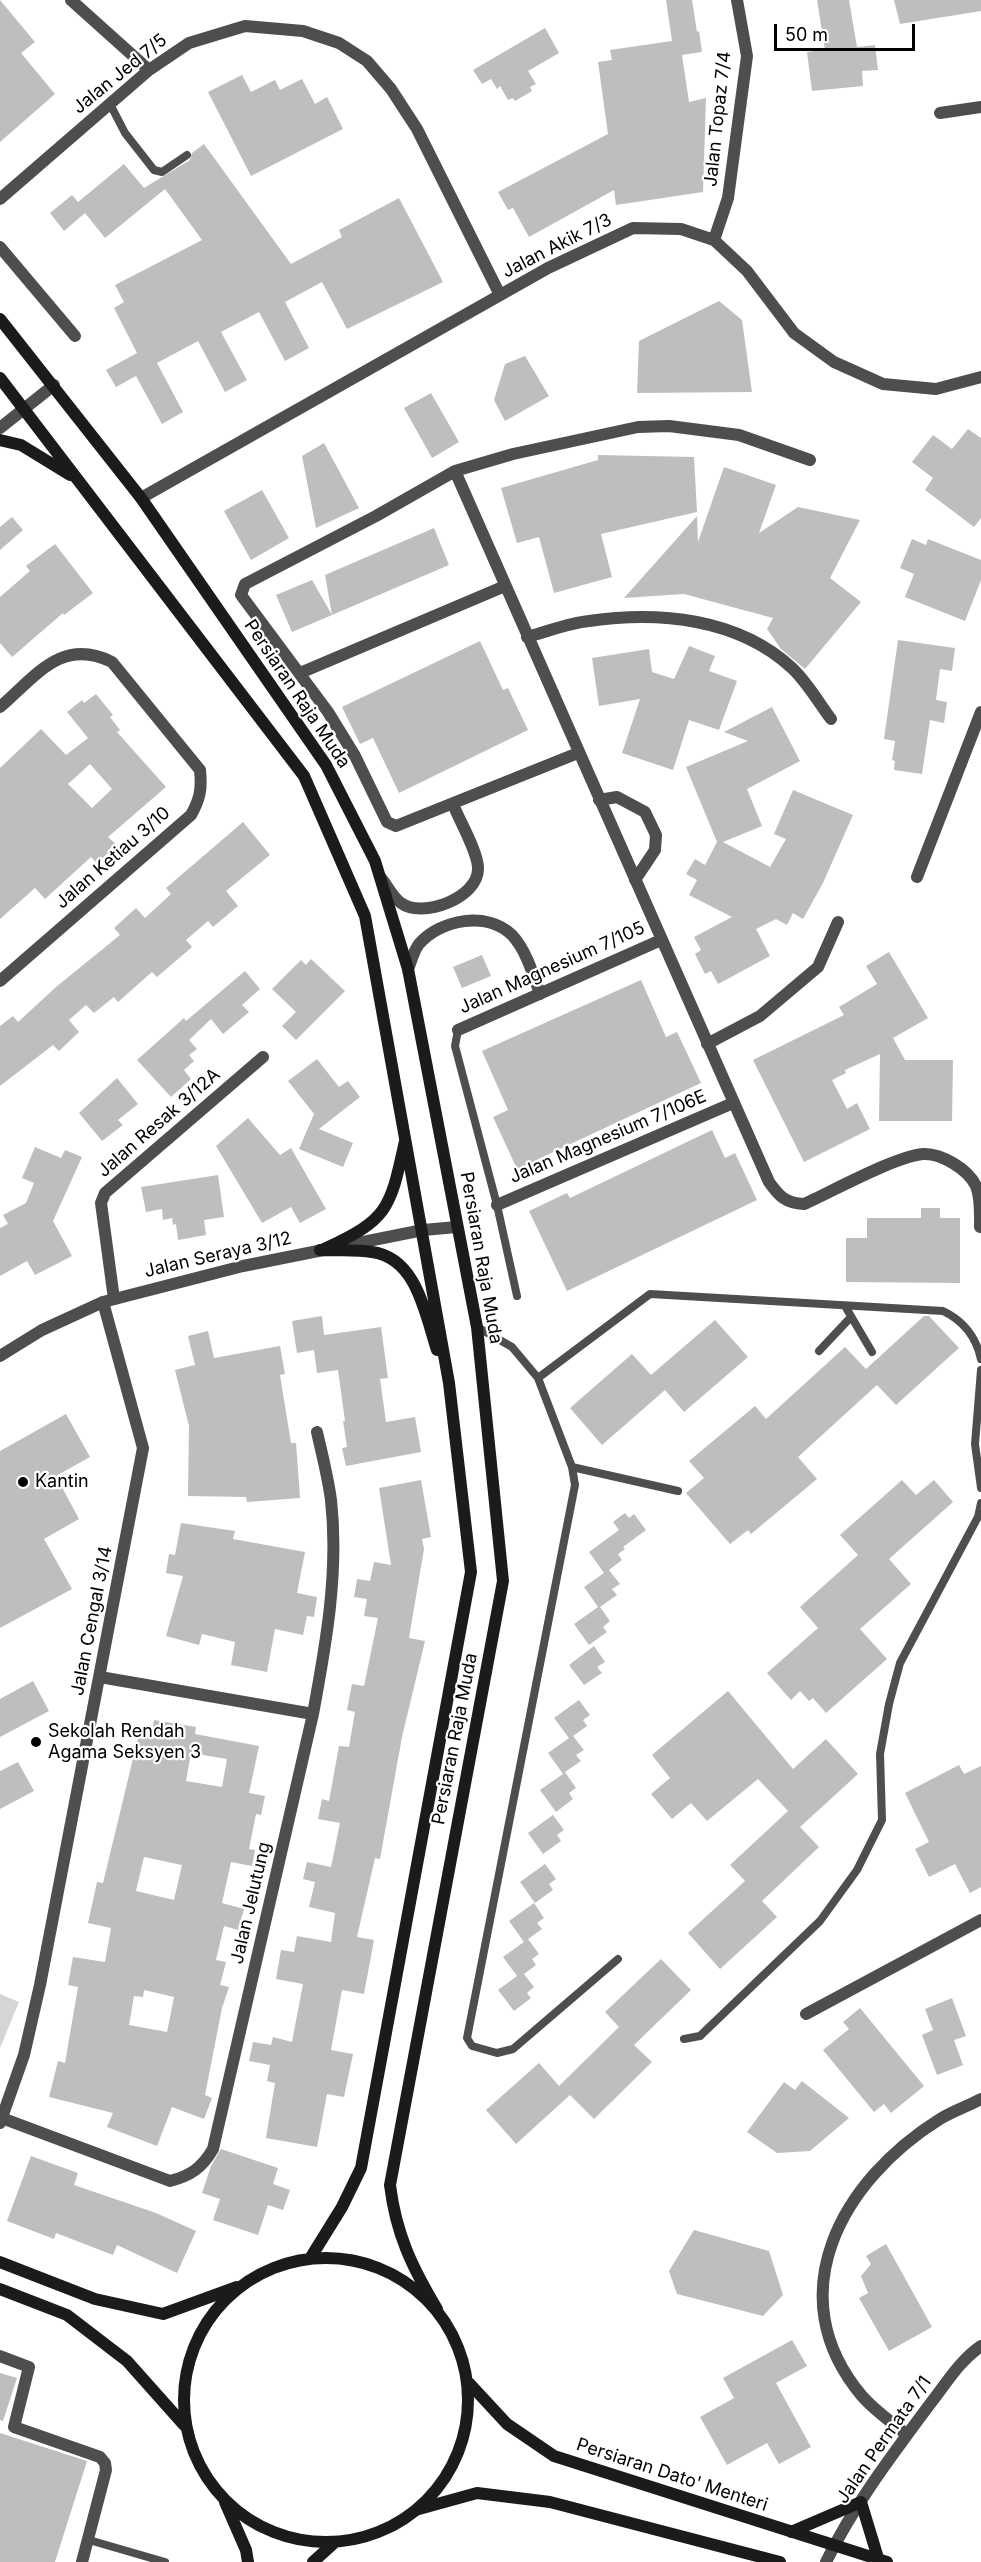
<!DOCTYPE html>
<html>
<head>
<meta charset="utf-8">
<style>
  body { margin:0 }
  #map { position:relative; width:981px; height:2562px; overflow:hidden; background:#fff; font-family:Inter,sans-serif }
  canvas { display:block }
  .scale { position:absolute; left:774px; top:24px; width:141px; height:27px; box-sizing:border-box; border:3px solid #000; border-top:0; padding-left:8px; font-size:18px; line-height:21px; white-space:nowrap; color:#000; -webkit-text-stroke:4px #fff; paint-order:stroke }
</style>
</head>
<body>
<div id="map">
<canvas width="981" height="2562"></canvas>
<div class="scale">50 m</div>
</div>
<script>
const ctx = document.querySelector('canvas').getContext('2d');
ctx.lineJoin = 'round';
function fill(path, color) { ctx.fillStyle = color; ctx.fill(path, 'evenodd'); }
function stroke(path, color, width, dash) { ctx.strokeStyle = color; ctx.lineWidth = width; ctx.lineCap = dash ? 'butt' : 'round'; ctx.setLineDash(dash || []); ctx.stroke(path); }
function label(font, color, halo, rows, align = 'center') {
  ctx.font = font + ' Inter,sans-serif'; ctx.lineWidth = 4.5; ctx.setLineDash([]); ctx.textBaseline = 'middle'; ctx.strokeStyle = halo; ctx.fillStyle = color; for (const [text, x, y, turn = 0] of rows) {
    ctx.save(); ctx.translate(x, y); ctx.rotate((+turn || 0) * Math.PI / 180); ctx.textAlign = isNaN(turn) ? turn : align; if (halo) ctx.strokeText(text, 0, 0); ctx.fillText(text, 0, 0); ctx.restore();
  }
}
const green = new Path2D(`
  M 0,1994 L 19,2002 L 0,2048 Z`);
const building = new Path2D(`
  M 0,0 L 35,42 L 21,53 L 55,94 L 0,142 Z
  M 666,0 L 692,0 L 697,32 L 699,31 L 702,52 L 682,55 L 689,102 L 706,98 L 703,192 L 616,205 L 614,190 L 529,237 L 513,208 L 508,210 L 498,192 L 608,134 L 598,62 L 612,60 L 610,50 L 672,41 Z
  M 817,0 L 849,0 L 857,47 L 875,45 L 878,70 L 862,71 L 863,86 L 812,91 L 807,52 L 825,50 Z
  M 894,0 L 981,0 L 981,11 L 900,24 Z
  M 545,28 L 559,53 L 528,71 L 536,84 L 530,87 L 532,91 L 515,101 L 513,98 L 508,100 L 500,86 L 497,89 L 491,79 L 482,84 L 473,70 Z
  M 242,75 L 251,92 L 275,80 L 280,90 L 302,79 L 315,104 L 327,97 L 343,129 L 251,176 L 208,92 Z
  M 204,144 L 291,264 L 342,237 L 339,230 L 399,198 L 443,282 L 347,329 L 322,282 L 285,302 L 309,348 L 285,361 L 259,312 L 221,332 L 247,380 L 225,392 L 198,341 L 157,363 L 183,412 L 162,424 L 136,376 L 116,387 L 106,370 L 137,353 L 114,308 L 124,302 L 115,285 L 202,240 L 165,189 L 105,238 L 85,213 L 64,231 L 50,213 L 72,195 L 78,202 L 124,164 L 144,188 L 190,160 L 192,153 Z
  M 719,301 L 742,320 L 752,392 L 637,393 L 639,341 Z
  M 525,356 L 549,396 L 505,421 L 494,400 L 505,364 Z
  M 431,393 L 459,442 L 432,458 L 404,408 Z
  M 968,429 L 981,438 L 981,518 L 974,527 L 925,490 L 933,478 L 912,462 L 933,435 L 952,449 Z
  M 324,443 L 359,508 L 316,528 L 302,456 Z
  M 598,455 L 694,457 L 697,512 L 601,534 L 612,577 L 554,593 L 539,537 L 517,543 L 501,488 L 598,460 Z
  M 724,467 L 776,485 L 759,533 L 798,507 L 860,520 L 830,578 L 861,602 L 805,669 L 781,649 L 767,629 L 773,618 L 684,594 L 624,598 L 697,516 L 698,542 Z
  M 262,490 L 289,538 L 251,560 L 224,511 Z
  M 12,517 L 23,530 L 0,550 L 0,527 Z
  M 434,528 L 449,565 L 332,615 L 325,575 Z
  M 912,539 L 926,545 L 928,539 L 981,560 L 981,580 L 965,621 L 905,597 L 914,574 L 900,568 Z
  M 55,544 L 93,593 L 64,615 L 63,613 L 12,657 L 0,643 L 0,597 L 30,571 L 26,566 Z
  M 312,580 L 332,615 L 292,632 L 276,595 Z
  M 898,640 L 955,648 L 952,671 L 940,669 L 936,700 L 947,702 L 944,723 L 930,720 L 922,774 L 894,770 L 895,761 L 892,760 L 895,741 L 884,739 Z
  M 480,641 L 503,690 L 508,688 L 528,730 L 399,793 L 373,738 L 360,744 L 342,707 Z
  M 689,646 L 715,656 L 709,671 L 737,681 L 719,730 L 689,720 L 673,770 L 622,753 L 640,699 L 599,706 L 592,658 L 649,649 L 652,672 L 674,679 Z
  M 96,694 L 113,715 L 110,717 L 120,730 L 117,732 L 166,787 L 108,837 L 117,845 L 97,863 L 91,857 L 45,899 L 35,888 L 0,919 L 0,768 L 41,729 L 66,755 L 88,738 L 67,712 L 82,700 L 84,703 ZM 90,764 L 112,789 L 92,808 L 68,784 Z
  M 772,707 L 800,761 L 747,789 L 762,826 L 723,842 L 770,867 L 786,839 L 774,834 L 793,790 L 853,815 L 823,883 L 803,919 L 793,913 L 787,925 L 776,919 L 756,929 L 770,956 L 718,984 L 711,971 L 705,974 L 695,954 L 701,950 L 694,937 L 732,917 L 689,895 L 697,880 L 686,874 L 695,859 L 705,865 L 717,842 L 686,767 L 748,741 L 724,732 Z
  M 243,822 L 270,855 L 226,891 L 238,906 L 213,927 L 208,921 L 186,940 L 192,947 L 157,977 L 152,972 L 118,1002 L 114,997 L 94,1013 L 86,1005 L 69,1020 L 79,1032 L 59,1051 L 53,1045 L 0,1086 L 0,1026 L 13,1016 L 18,1022 L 56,987 L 120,935 L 114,928 L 136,908 L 145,918 L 171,894 L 166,888 Z
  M 889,952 L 928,1018 L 893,1038 L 905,1060 L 953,1060 L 952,1121 L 879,1121 L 880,1054 L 845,1070 L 846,1073 L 832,1080 L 847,1109 L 857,1103 L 870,1129 L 804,1162 L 753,1060 L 844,1015 L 839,1007 L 877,984 L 866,966 Z
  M 482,955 L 491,976 L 462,988 L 453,967 Z
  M 311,959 L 345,991 L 296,1040 L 282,1026 L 296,1012 L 272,989 L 301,960 L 306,965 Z
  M 245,971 L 260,989 L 242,1005 L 249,1012 L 223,1034 L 211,1019 L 189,1040 L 197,1049 L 189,1055 L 194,1061 L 184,1070 L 191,1079 L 171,1097 L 137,1060 L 184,1018 L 186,1021 Z
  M 641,980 L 666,1037 L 677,1032 L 701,1083 L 517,1169 L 493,1117 L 508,1110 L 482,1051 Z
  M 317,1059 L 339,1087 L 348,1081 L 360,1097 L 319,1129 L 353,1143 L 343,1167 L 299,1149 L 314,1114 L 288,1081 Z
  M 117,1078 L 138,1104 L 118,1120 L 123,1125 L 102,1141 L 79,1113 Z
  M 248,1118 L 280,1155 L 291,1148 L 326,1209 L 300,1223 L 291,1207 L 262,1223 L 216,1146 Z
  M 712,1130 L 725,1158 L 735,1153 L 757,1200 L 567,1291 L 529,1211 L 567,1193 L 570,1198 Z
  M 35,1147 L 61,1158 L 65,1150 L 82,1157 L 53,1221 L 72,1256 L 35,1275 L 27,1261 L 0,1276 L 0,1228 L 8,1224 L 3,1215 L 26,1203 L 34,1183 L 22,1178 Z
  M 218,1175 L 224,1217 L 204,1220 L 206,1235 L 178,1240 L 176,1224 L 173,1225 L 172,1218 L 163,1220 L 162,1209 L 146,1212 L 141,1187 Z
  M 921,1208 L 940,1208 L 940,1218 L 960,1218 L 960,1283 L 846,1282 L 846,1238 L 867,1238 L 867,1218 L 921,1218 Z
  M 322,1316 L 324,1335 L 381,1327 L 388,1378 L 380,1379 L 386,1422 L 415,1417 L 421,1452 L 346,1466 L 342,1448 L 347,1447 L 343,1421 L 345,1421 L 338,1370 L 317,1373 L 314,1350 L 297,1353 L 292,1321 Z
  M 924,1316 L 929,1316 L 959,1348 L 896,1405 L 877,1385 L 798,1457 L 817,1479 L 751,1534 L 748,1530 L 730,1544 L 686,1493 L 704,1478 L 689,1461 L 755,1406 L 766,1419 L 845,1347 L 866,1369 Z
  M 715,1320 L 748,1357 L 684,1412 L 665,1390 L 602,1445 L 570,1408 L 632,1354 L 651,1375 Z
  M 208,1331 L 214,1358 L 280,1346 L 285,1374 L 280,1375 L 291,1443 L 296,1443 L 300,1498 L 247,1502 L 246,1497 L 188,1496 L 189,1426 L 175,1370 L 195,1365 L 188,1336 Z
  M 66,1414 L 90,1457 L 56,1476 L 79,1519 L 44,1539 L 72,1589 L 0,1628 L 0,1451 Z
  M 421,1480 L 431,1537 L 422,1539 L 424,1549 L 409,1638 L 425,1641 L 402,1737 L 380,1859 L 375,1858 L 357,1937 L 374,1940 L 364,1994 L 342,1990 L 331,2050 L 353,2054 L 344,2097 L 327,2094 L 317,2147 L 266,2138 L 275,2083 L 267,2081 L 270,2065 L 249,2061 L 253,2042 L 271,2045 L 273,2037 L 292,2042 L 303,1984 L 276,1979 L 281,1950 L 294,1952 L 297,1936 L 331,1942 L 335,1913 L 309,1907 L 315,1882 L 303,1879 L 307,1862 L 331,1867 L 340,1823 L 318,1819 L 322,1799 L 329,1801 L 339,1746 L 349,1747 L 355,1712 L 347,1710 L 352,1684 L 364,1686 L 378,1618 L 364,1616 L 367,1599 L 354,1597 L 357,1579 L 370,1581 L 374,1562 L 391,1565 L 379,1488 Z
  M 902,1480 L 916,1495 L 934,1480 L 953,1502 L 889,1559 L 911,1584 L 860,1629 L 887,1659 L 826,1713 L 813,1698 L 809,1701 L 800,1691 L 791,1700 L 767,1673 L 818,1628 L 800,1607 L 858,1555 L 840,1535 Z
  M 625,1513 L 629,1518 L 634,1514 L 646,1530 L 623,1547 L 625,1549 L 618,1554 L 622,1560 L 609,1570 L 620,1584 L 612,1589 L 617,1595 L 600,1607 L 610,1621 L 603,1627 L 607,1632 L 589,1645 L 574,1624 L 598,1607 L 584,1587 L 604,1573 L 589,1552 L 619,1530 L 613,1522 Z
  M 181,1523 L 235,1531 L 233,1539 L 305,1552 L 297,1593 L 317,1597 L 314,1617 L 307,1616 L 303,1635 L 275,1629 L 267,1672 L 231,1665 L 235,1642 L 202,1634 L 199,1645 L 166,1636 L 183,1576 L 166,1573 L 169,1554 L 175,1555 Z
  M 594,1646 L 605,1662 L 597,1667 L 602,1673 L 584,1685 L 569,1665 Z
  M 33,1681 L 49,1711 L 0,1737 L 0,1699 Z
  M 728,1691 L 793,1769 L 826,1739 L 858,1774 L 800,1827 L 819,1847 L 762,1901 L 777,1917 L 720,1969 L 688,1933 L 745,1881 L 730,1865 L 788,1811 L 758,1779 L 707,1821 L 691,1803 L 672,1819 L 651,1794 L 670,1778 L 652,1755 Z
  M 579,1700 L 590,1715 L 583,1720 L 587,1726 L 573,1736 L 584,1750 L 576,1755 L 581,1761 L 565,1772 L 576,1788 L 569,1793 L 573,1799 L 556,1812 L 540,1790 L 563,1774 L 548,1753 L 569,1738 L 554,1718 Z
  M 154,1720 L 196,1727 L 195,1734 L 259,1746 L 249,1793 L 265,1796 L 261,1815 L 256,1814 L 249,1849 L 255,1850 L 252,1866 L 231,1862 L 222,1903 L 244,1909 L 238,1930 L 224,1926 L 216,1960 L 226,1962 L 220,1985 L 229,1987 L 222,2008 L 205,2095 L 212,2098 L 204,2119 L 172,2107 L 157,2146 L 107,2127 L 113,2113 L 49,2097 L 58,2061 L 65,2063 L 78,1987 L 68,1985 L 73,1957 L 105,1962 L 111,1928 L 88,1923 L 97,1882 L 103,1883 L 138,1738 L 144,1739 L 145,1733 L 151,1734 ZM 191,1753 L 227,1759 L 222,1787 L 186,1781 ZM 144,1857 L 182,1865 L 174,1900 L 136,1891 ZM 144,1990 L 174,1997 L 167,2032 L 129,2025 L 134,1996 L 143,1997 Z
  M 18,1762 L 34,1791 L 0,1809 L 0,1771 Z
  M 959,1765 L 964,1774 L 981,1766 L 981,1887 L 970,1893 L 955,1864 L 929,1877 L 915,1849 L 929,1842 L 905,1793 Z
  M 553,1815 L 564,1830 L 557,1835 L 561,1841 L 543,1854 L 528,1833 Z
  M 545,1864 L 556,1879 L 549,1884 L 553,1890 L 535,1903 L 520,1882 Z
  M 534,1903 L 544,1918 L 537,1923 L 542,1929 L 524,1942 L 509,1921 Z
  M 528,1939 L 539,1954 L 532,1959 L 536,1965 L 524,1974 L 534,1987 L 527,1993 L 531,1998 L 514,2011 L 498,1990 L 517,1976 L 503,1957 Z
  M 661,1959 L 691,1990 L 634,2045 L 652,2062 L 594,2119 L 570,2095 L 516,2144 L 486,2110 L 539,2063 L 559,2086 L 619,2027 L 605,2012 Z
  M 952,1998 L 966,2036 L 954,2040 L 963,2065 L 937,2075 L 922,2035 L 933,2030 L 925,2009 Z
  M 860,2008 L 924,2086 L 891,2113 L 884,2104 L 874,2112 L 823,2050 L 849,2029 L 843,2022 Z
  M 802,2081 L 849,2118 L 810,2151 L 777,2153 L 747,2132 L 784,2082 L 795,2090 Z
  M 221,2149 L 278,2168 L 273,2184 L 290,2190 L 283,2210 L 268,2205 L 258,2235 L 213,2220 L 220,2199 L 202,2193 L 211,2166 Z
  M 31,2156 L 78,2173 L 74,2185 L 156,2213 L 196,2231 L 177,2273 L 117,2245 L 113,2255 L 56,2233 L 54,2239 L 7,2221 Z
  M 694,2230 L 769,2251 L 783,2295 L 763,2316 L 677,2294 L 669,2271 Z
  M 886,2244 L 932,2327 L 889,2351 L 859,2298 L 868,2293 L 861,2276 L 871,2264 L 866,2256 Z
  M 792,2340 L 807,2366 L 776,2383 L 811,2447 L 779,2464 L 767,2443 L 727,2465 L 700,2417 L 734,2398 L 723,2378 Z
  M 0,2373 L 17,2378 L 3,2421 L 0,2420 Z
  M 0,2433 L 87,2461 L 55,2562 L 0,2562 Z`);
const service = new Path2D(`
  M 110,104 L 125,133 L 154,170 L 162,172 L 187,155
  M 458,1030 L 455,1046 L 497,1205 L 517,1296
  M 845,1306 L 872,1352
  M 477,1327 L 512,1347 L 538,1378 L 650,1294 L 943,1311 C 964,1321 976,1337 981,1359
  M 819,1351 L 851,1317
  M 981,1370 L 975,1444 L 981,1488
  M 538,1378 L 572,1467 L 575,1485 L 467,2038 L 472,2046 L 497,2053 L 513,2049 L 618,1959
  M 572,1467 L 678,1491
  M 684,2039 L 700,2036 L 820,1921 L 857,1870 L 882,1820 L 880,1754 L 889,1704 L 900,1663 L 978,1517 L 981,1503
  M 89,2540 L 165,2562`);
const minor = new Path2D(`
  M 71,0 L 149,70
  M 940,113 L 981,107
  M 0,199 L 149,70 L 189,43 L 245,26 L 303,31 L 339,43 L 367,61 L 391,89 L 417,129 L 500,295
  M 714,240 L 728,198 L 747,56 L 737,0
  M 0,247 L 75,336
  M 0,428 L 54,385
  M 455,471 L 769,1182 C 779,1196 785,1203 804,1204 C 831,1192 896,1156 923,1154 C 941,1153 968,1169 976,1186 C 981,1198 980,1214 980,1227
  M 527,637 C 547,632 568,623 589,621 C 659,611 738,618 792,668 C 807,682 819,703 831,719
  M 300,673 L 505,586
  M 0,707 C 36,676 62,637 112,662 L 200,770 C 202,789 200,799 191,815 L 0,981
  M 578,753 L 396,826 L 387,822 L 355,756 L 328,712 L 241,595 L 245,584 L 376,516 L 455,471 L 513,454 L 638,427 L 669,426 L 739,435 L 810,460
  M 599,800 L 617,797 L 645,812 L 656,835 L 655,850 L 635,880
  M 917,877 L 981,712
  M 381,878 C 387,885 393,898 401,903 C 422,919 479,898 478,868 C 478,852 459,820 453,804
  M 408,969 C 411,962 414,950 419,944 C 441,919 487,911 512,935 C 526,950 533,974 540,994
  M 458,1030 L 661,940
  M 707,1044 L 760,1016 L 818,967 L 838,922
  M 497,1205 L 733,1103
  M 114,1299 L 101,1203 L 105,1193 L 263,1057
  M 100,1677 L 313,1714
  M 806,2014 L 981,1920
  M 2,2118 L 170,2181 C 190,2176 202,2168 213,2149 L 313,1714 C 326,1644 339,1572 331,1500 C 328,1477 322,1454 317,1432
  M 0,2123 L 24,2055 L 40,1985 L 143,1448 L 103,1302
  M 0,2356 L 29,2367 L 14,2427 L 100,2457 L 105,2463 L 106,2470 L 82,2562
  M 907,2435 C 893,2423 875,2411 862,2396 C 777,2295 842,2180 940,2119 C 953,2111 968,2106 981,2099
  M 826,2562 C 853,2506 893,2454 930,2404 C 946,2384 959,2361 981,2346`);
const tertiary = new Path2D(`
  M 141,498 L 548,268 L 633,228 L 681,229 L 714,240 L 747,271 L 794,333 L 834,362 L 883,384 L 936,389 L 981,377
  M 0,1356 L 42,1330 L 103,1302 L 243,1266 L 423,1230 L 457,1227`);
const secondary = new Path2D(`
  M 0,319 L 141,498 L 326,765 L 375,861 L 408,969 L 477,1327 L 503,1581 L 390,2185 C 396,2234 412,2267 437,2309
  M 0,378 L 304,776 L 365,916 L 449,1383 L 471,1572 L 361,2168 L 342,2207 L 311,2257
  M 0,440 L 21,445 L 70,475
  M 324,1249 C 389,1219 390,1209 405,1141
  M 320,1250 C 337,1251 355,1249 372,1252 C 417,1258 425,1314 437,1350
  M184 2400a142 142 0 1 1 284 0a142 142 0 1 1-284 0Z
  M 0,2262 L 95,2299 L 163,2314 L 237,2287
  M 0,2289 L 67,2315 L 127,2361 L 184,2425
  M 469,2383 L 507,2424 L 554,2456 L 887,2562
  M 225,2502 L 246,2550 L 248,2562
  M 419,2509 L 477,2493 L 550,2502 L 780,2562
  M 791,2532 L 861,2502 L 878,2558
  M 313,2562 L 334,2543`);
const markers = [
  [23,1482,6,"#000"],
  [36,1742,6,"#000"]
];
const streetNames = [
  ["Jalan Jed 7/5",120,74,-39],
  ["Jalan Topaz 7/4",718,119,-84],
  ["Jalan Akik 7/3",557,246,-27],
  ["Persiaran Raja Muda",297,694,56],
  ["Jalan Ketiau 3/10",113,858,-41],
  ["Jalan Magnesium 7/105",552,968,-24],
  ["Jalan Resak 3/12A",159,1123,-41],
  ["Jalan Magnesium 7/106E",608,1137,-23],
  ["Jalan Seraya 3/12",218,1255,-13],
  ["Persiaran Raja Muda",481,1258,80],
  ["Jalan Cengal 3/14",92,1621,-79],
  ["Persiaran Raja Muda",455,1739,-79],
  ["Jalan Jelutung",251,1903,-77],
  ["Jalan Permata 7/1",884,2440,-55],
  ["Persiaran Dato' Menteri",672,2475,18]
];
const poiNames = [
  ["Kantin",35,1482],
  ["Sekolah Rendah",48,1732],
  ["Agama Seksyen 3",48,1753]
];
fill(green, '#d5d5d5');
fill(building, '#bebebe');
stroke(service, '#4e4e4e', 8);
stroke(minor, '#4e4e4e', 12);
stroke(tertiary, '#4e4e4e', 12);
stroke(secondary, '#1b1b1b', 12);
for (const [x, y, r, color] of markers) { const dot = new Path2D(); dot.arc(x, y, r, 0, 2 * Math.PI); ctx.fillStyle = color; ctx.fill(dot); stroke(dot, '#fff', 2); }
label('18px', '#000', '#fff', streetNames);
label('18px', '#000', '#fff', poiNames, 'left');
</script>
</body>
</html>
